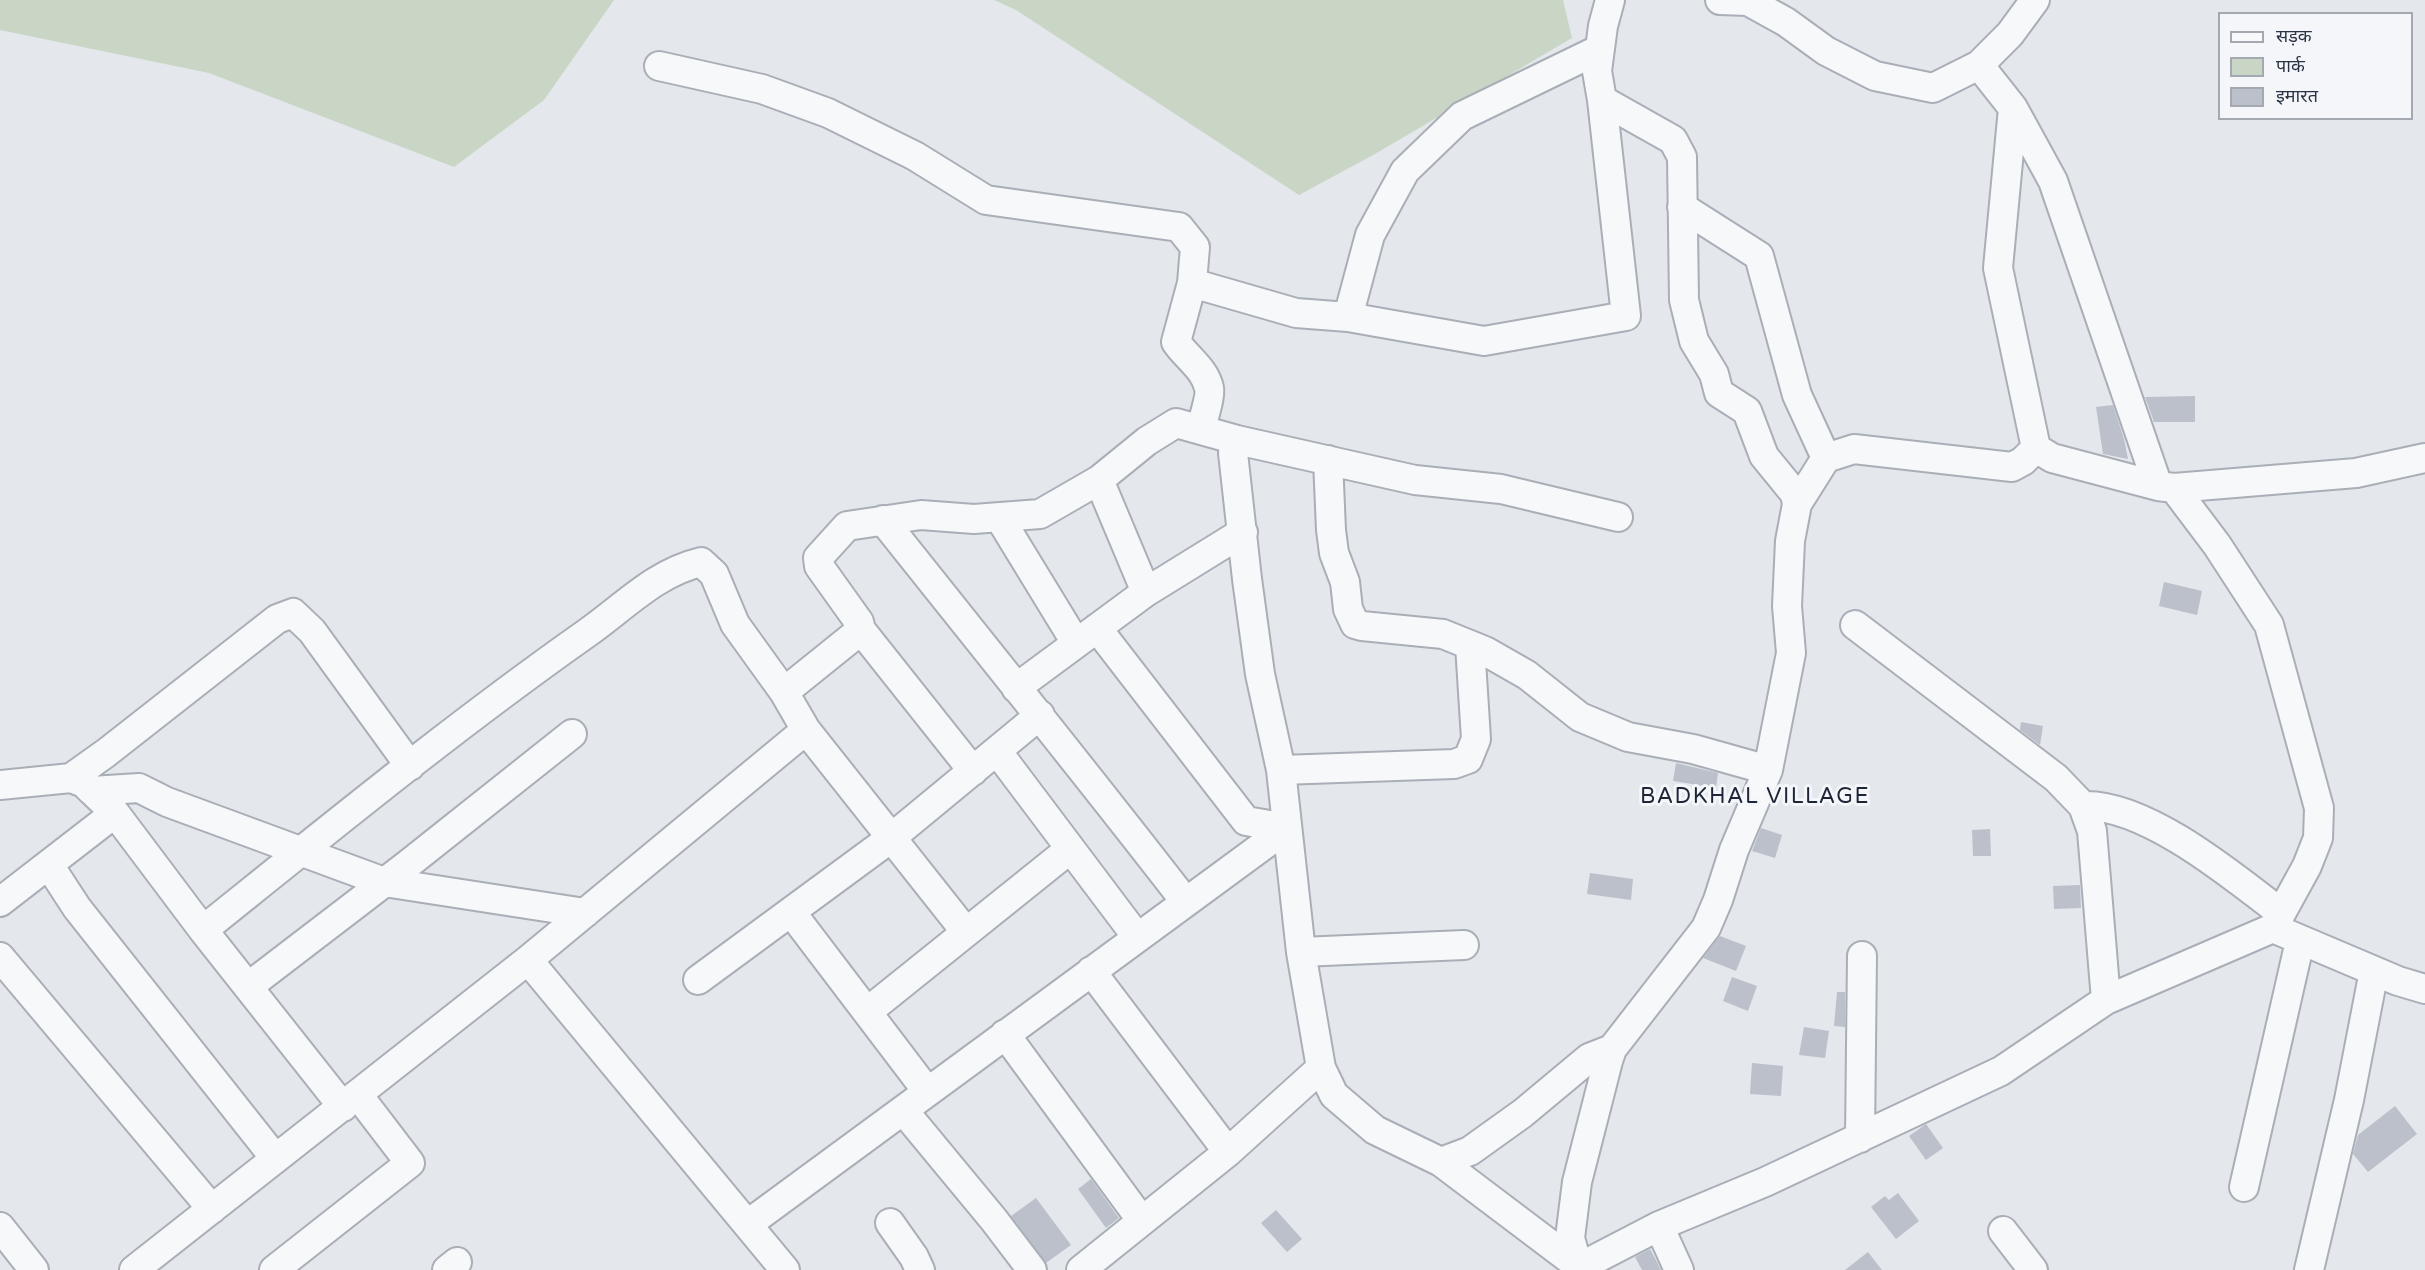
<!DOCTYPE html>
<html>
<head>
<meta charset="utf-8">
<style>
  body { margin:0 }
  #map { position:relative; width:2425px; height:1270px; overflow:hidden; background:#e4e7ec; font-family:"Varela Round","Noto Sans Devanagari",sans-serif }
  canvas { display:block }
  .legend { position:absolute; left:2218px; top:12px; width:195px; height:108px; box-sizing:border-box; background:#f4f6f9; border:2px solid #a4a8b1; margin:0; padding:8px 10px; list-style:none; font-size:18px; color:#2b3445 }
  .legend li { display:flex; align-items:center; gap:12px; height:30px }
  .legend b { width:30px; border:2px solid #a4a8b1 }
</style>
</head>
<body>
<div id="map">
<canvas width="2425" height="1270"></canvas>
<ul class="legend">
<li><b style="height:8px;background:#f7f8fa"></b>सड़क</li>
<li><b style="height:16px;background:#c9d6c5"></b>पार्क</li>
<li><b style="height:16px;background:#bbc0ca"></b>इमारत</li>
</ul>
</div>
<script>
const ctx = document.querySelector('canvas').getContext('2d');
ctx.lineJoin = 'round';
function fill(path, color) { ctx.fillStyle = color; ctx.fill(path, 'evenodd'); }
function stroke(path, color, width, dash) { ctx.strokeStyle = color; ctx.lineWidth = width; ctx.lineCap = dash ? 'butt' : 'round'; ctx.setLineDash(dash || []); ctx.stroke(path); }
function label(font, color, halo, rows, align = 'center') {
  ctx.font = font + ' "Varela Round",sans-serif'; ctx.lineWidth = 6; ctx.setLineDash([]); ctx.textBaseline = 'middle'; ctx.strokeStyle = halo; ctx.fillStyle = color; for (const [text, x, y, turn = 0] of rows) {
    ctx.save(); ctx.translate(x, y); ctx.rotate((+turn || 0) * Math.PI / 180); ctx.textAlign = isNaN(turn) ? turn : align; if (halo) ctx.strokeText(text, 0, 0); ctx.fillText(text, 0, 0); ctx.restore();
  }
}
const green = new Path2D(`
  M 0,0 L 614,0 L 544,100 L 454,167 L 209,73 L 0,30 Z
  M 994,0 L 1563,0 L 1572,38 L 1375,154 L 1299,195 L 1016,10 Z`);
const building = new Path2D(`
  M 2195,396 L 2195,422 L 2154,422 L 2145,397 Z
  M 2113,405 L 2124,439 L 2128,459 L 2103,454 L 2096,407 Z
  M 2164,582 L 2202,591 L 2197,615 L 2159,606 Z
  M 2021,722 L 2043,726 L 2040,745 L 2020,730 Z
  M 1676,763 L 1718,773 L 1716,788 L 1673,781 Z
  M 1761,828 L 1782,835 L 1775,858 L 1752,851 Z
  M 1990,829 L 1991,856 L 1973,856 L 1972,830 Z
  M 1590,873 L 1633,879 L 1631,900 L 1587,894 Z
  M 2080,885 L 2081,908 L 2054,909 L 2053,886 Z
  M 1720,936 L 1746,946 L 1736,971 L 1703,958 Z
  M 1732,977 L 1757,986 L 1748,1011 L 1723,1001 Z
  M 1837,992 L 1845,992 L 1845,1027 L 1834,1026 Z
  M 1804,1027 L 1829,1031 L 1825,1058 L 1799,1055 Z
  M 1752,1063 L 1783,1066 L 1781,1096 L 1750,1094 Z
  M 2395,1106 L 2417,1134 L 2368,1172 L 2353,1154 L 2358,1135 Z
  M 1926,1124 L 1943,1148 L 1926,1160 L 1909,1136 Z
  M 1091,1179 L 1119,1218 L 1106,1228 L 1078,1189 Z
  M 1898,1193 L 1919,1221 L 1896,1239 L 1871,1207 L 1885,1196 L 1889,1200 Z
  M 1036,1198 L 1071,1245 L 1046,1263 L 1011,1216 Z
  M 1276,1210 L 1302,1239 L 1287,1252 L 1261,1223 Z
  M 1650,1249 L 1657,1262 L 1661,1270 L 1642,1270 L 1635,1257 Z
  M 1868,1252 L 1882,1270 L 1845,1270 Z`);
const minor = new Path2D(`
  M 1720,0 L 1748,1 L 1786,22 L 1826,51 L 1875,76 L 1933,88 L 1979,65 L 2010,34 L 2035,0
  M 1979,65 L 2013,108 L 2053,181 L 2158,486
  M 659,66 L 762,89 L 828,113 L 915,156 L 986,200 L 1179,227 L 1195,247 L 1192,283 L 1176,342 C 1186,357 1205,369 1209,388 C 1211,396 1203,419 1201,429
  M 2013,108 L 1998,268 L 2036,448 L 2052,458 L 2158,486 L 2174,488 L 2356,473 L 2425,458
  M 1682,207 L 1759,256 L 1797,395 L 1826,458 L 1797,504
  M 1192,283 L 1296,313 L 1348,317 L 1484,341 L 1626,316 L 1602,100
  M 1348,317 L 1370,235 L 1405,171 L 1462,116 L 1600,49
  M 1237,440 L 1233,453 L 1247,579 L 1260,674 L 1281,770 L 1301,952 L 1321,1068 L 1334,1095 L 1375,1130 L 1441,1162 L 1580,1267 L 1659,1226 L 1765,1182 L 2001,1071 L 2106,1000 L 2273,928 L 2398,981 L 2425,989
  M 1826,458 L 1854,449 L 2012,467 L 2023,461 L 2036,448
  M 1328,460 L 1331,530 L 1334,553 L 1345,582 L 1348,609 L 1355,624 L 1362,626 L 1443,634 L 1485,651 L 1527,675 L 1580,717 L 1628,737 L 1693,749 L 1768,770
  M 1099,480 L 1146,592
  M 2174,488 L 2217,545 L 2269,625 L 2319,808 L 2318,838 L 2307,866 L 2273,928
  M 999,517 L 1076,643
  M 883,520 C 984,647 1086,773 1185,901
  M 1855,625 L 2056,778 L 2083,806 L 2092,831 L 2106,1000
  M 1097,628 L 1246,821 L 1287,828
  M 1016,688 L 1146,592 L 1243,532
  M 784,692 L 861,630
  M 997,751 L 1137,937
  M 1281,770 L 1454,764 L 1468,759 L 1476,739 L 1470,645
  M 973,771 L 861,630 L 859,622 L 819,566 L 818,558 L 847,526 L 921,515 L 974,519 L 1040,514 L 1099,480 L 1147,441 L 1176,423 L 1237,440 L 1415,480 L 1501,489 L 1618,517
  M 71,778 L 106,753 L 277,619 L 293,613 L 312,631 L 410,766
  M 0,785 L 71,778 L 84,783 L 92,791 L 115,813 L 203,930 L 343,1107
  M 92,791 L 139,788 L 167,802 L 384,882 L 585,913
  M 2083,806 C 2145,803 2233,876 2281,913
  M 49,865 L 77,908 L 275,1158
  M 0,902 L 115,813
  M 791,912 L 927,1091
  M 203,930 C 329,829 455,726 587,633 C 624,607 655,573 701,562 L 714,574 L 735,624 L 784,692 L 806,730 L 966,932
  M 1301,952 L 1464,945
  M 0,957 L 212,1209
  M 528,960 L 785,1270
  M 1091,971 L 1228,1152
  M 698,980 L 891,838 L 1040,715
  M 249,986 L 407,865 L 572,734
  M 867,1012 L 1070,849
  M 1005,1034 L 1142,1221
  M 903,1110 L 994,1220 L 1032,1270
  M 1860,1138 L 1862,956
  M 1441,1162 L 1470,1151 L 1523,1113 L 1589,1058 L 1612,1049
  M 2244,1187 L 2300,941
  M 890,1223 L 914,1257 L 920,1270
  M 748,1224 L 1287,828
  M 1659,1226 L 1679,1270
  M 0,1227 L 34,1270
  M 2003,1231 L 2033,1270
  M 134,1270 L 528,960 L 806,730
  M 274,1270 L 410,1163 L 358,1095
  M 447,1270 L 457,1262
  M 1081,1270 L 1228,1152 L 1321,1068
  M 1579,1270 L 1570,1238 L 1577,1182 L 1608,1061 L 1612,1049 L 1706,928 L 1718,900 L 1734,850 L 1768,770 L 1791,653 L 1787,606 L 1790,541 L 1797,504 L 1795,494 L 1764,456 L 1747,411 L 1719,393 L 1714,374 L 1694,341 L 1684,300 L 1682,157 L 1673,140 L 1602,100 L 1597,71 L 1603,26 L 1610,0
  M 2309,1270 L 2349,1100 L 2374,971`);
const neighbourhoodNames = [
  ["BADKHAL VILLAGE",1755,797]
];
fill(green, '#c9d6c5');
fill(building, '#bbc0ca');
stroke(minor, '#a9aeb7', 32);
stroke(minor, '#f7f8fa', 28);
ctx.letterSpacing = '1.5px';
label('22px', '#1d2536', '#f4f6f9', neighbourhoodNames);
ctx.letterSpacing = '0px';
</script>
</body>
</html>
